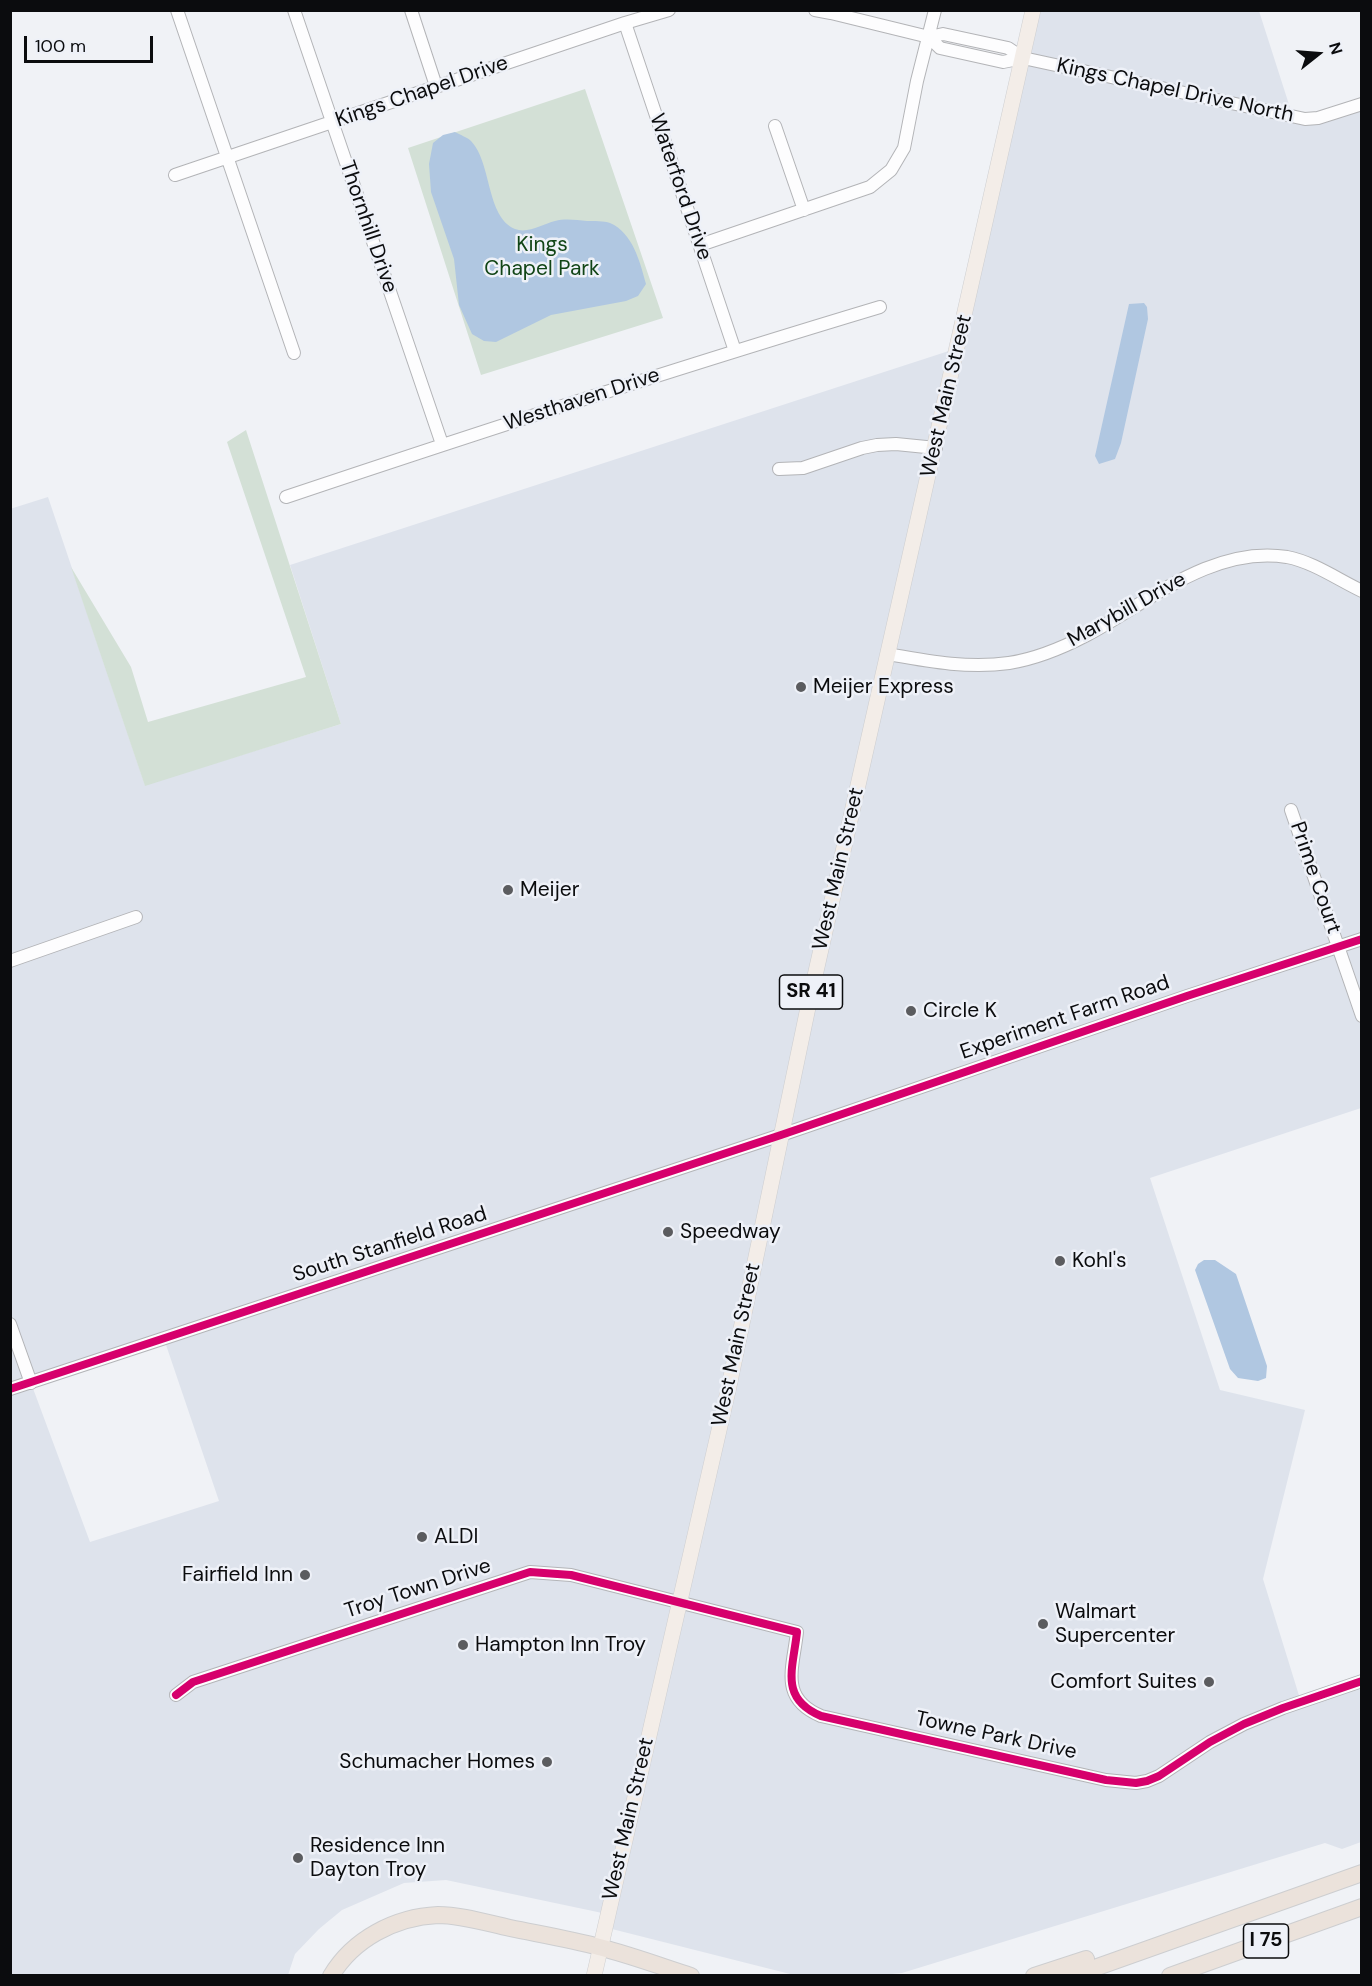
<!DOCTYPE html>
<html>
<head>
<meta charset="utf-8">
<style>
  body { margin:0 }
  #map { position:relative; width:1372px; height:1986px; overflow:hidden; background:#f0f2f6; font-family:"DM Sans",sans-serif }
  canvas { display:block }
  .frame { position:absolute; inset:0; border:12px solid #0b0c0e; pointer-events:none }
  .north { position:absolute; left:1288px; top:24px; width:60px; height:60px; -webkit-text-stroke:4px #eef1f8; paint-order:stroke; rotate:73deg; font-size:16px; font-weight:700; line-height:24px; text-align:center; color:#0b0c0e }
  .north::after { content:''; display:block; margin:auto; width:21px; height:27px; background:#0b0c0e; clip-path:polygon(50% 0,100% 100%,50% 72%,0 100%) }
  .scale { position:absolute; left:24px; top:36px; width:129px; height:27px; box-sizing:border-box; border:3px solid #0b0c0e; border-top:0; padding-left:8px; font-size:18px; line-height:21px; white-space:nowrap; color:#0b0c0e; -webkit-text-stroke:4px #eef1f8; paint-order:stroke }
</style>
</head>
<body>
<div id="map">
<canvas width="1372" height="1986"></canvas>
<div class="frame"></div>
<div class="north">N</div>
<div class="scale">100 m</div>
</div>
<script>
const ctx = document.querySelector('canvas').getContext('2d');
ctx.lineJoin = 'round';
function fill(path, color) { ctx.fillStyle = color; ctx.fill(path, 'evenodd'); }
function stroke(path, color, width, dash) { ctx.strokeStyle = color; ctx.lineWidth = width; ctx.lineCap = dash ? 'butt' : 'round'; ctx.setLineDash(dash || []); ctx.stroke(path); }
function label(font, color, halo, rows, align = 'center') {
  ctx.font = font + ' "DM Sans",sans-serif'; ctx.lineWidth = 5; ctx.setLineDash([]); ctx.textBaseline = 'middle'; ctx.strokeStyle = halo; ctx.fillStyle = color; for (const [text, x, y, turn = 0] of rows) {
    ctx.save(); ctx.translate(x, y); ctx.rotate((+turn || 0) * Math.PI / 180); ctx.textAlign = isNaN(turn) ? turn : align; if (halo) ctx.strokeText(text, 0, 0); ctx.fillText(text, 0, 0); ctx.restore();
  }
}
const built = new Path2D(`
  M 1033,11 L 1259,11 L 1293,117 L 1361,104 L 1361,1108 L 1150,1178 L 1220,1390 L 1305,1410 L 1263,1579 L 1301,1702 L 1361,1681 L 1361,1842 L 1342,1849 L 1325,1843 L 902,1973 L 882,1975 L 794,1975 L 604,1927 L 607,1914 L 446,1880 L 404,1883 L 342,1910 L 319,1929 L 295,1954 L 288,1975 L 11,1975 L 10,509 L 48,497 L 145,785 L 341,724 L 290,565 L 958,348 ZM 164,1339 L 219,1501 L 90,1542 L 31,1383 Z`);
const green = new Path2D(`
  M 585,89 L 663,318 L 481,375 L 408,148 Z
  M 246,430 L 341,724 L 145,786 L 71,567 L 131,667 L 148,722 L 306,677 L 227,442 Z`);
const water = new Path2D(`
  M 455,132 C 460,135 467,137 471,141 C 492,163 486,217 515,229 C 528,234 543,224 555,221 C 565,218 577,220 587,221 C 594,221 604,221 610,223 C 633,233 640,262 646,284 L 638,296 L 626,301 L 551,315 L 496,342 L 484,341 L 472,334 L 459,305 L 454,259 L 431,192 L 429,164 L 433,143 L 443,135 Z
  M 1144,303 L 1147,307 L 1148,319 L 1121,443 L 1115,459 L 1099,464 L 1095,456 L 1129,304 Z
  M 1204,1260 L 1215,1260 L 1236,1274 L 1267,1366 L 1266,1378 L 1258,1381 L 1238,1378 L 1230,1369 L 1195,1270 L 1198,1264 Z`);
const minor = new Path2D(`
  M 177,10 L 294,353
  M 294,10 L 442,444
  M 411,10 L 436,86
  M 815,10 L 831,13 L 929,37 L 943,34 L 1008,48 L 1023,58 L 1305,119 L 1318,118 L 1362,104
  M 625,23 L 735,351
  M 929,37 L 940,48 L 1003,62 L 1023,58
  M 775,126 L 804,210
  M 175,175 L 625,23 L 669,10
  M 700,245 L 870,187 L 891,170 L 904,148 L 917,81 L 935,10
  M 779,469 L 803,468 L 862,448 L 877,445 L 896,444 L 936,448
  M 286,497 C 483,431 680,367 880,307
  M 887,654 C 927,661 968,669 1009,663 C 1035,659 1064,647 1087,635 C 1147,603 1213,545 1287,557 C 1313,562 1337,579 1362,591
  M 1291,810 L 1362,1016
  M 10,961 L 136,917
  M 10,1324 L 31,1383
  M 10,1389 L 781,1135 L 1187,996 L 1362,939
  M 176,1695 L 193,1682 L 530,1572 L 571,1575 L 797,1632 C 793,1669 779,1698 821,1716 L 1106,1780 L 1136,1783 L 1147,1781 L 1159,1776 L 1210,1742 L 1244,1724 L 1283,1708 L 1362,1681`);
const major = new Path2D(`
  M 594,1976 L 728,1391 L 810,998 L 1033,10`);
const highway = new Path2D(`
  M 331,1976 C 353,1939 395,1917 438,1915 C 461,1915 487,1923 510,1928 C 539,1934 570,1939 599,1947 C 630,1955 660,1966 691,1976
  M 1034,1976 L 1086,1959
  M 1072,1976 L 1362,1873
  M 1170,1976 L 1362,1907`);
const cycleway = new Path2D(`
  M 10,1389 L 781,1135 L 1187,996 L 1362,939
  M 176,1695 L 193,1682 L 530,1572 L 571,1575 L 797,1632 C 793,1669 779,1698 821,1716 L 1106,1780 L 1136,1783 L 1147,1781 L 1159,1776 L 1210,1742 L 1244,1724 L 1283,1708 L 1362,1681`);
const markers = [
  [801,687,6,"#5b5c5f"],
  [508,890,6,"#5b5c5f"],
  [911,1011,6,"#5b5c5f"],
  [668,1232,6,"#5b5c5f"],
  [1060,1261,6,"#5b5c5f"],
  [422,1537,6,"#5b5c5f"],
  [305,1575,6,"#5b5c5f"],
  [1043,1624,6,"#5b5c5f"],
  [463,1645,6,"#5b5c5f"],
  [1209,1682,6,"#5b5c5f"],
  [547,1762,6,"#5b5c5f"],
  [298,1858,6,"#5b5c5f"]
];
const shields = [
  [811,992,63],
  [1266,1941,45]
];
const shieldNames = [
  ["SR 41",811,992],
  ["I 75",1266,1941]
];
const streetNames = [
  ["Kings Chapel Drive North",1175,91,12],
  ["Kings Chapel Drive",422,92,-19],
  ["Waterford Drive",680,187,71],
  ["Thornhill Drive",368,227,71],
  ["West Main Street",947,396,-77],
  ["Westhaven Drive",582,400,-18],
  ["Marybill Drive",1127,610,-29],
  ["West Main Street",839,869,-77],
  ["Prime Court",1315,878,71],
  ["Experiment Farm Road",1065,1018,-19],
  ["South Stanfield Road",390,1245,-18],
  ["West Main Street",737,1345,-78],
  ["Troy Town Drive",418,1589,-18],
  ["Towne Park Drive",996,1736,12],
  ["West Main Street",629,1819,-77]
];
const parkNames = [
  ["Kings",542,245],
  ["Chapel Park",542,269]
];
const poiNames = [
  ["Meijer Express",813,687],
  ["Meijer",520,890],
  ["Circle K",923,1011],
  ["Speedway",680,1232],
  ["Kohl's",1072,1261],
  ["ALDI",434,1537],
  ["Fairfield Inn",293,1575,"right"],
  ["Walmart",1055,1612],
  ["Supercenter",1055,1636],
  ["Hampton Inn Troy",475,1645],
  ["Comfort Suites",1197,1682,"right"],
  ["Schumacher Homes",535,1762,"right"],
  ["Residence Inn",310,1846],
  ["Dayton Troy",310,1870]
];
fill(built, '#dee3ec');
fill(green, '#d3e0d6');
fill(water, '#b0c7e1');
stroke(minor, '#b3b4b7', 14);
stroke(major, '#cdced0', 16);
stroke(highway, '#cdced0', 18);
stroke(minor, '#fdfdfe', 12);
stroke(major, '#f3ede8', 15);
stroke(highway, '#ebe2db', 16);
stroke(cycleway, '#d6006c', 8);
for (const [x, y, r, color] of markers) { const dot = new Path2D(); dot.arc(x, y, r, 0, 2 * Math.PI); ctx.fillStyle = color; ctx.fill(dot); stroke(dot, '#eef1f8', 2); }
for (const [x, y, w] of shields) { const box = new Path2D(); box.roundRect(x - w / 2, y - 17, w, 34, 4.5); ctx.fillStyle = '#eef1f8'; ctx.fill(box); stroke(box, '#0b0c0e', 1.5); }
label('bold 20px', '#0b0c0e', null, shieldNames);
label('21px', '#0b0c0e', '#eef1f8', streetNames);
label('21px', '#114516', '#eef1f8', parkNames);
label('21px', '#0b0c0e', '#eef1f8', poiNames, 'left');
</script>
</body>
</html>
